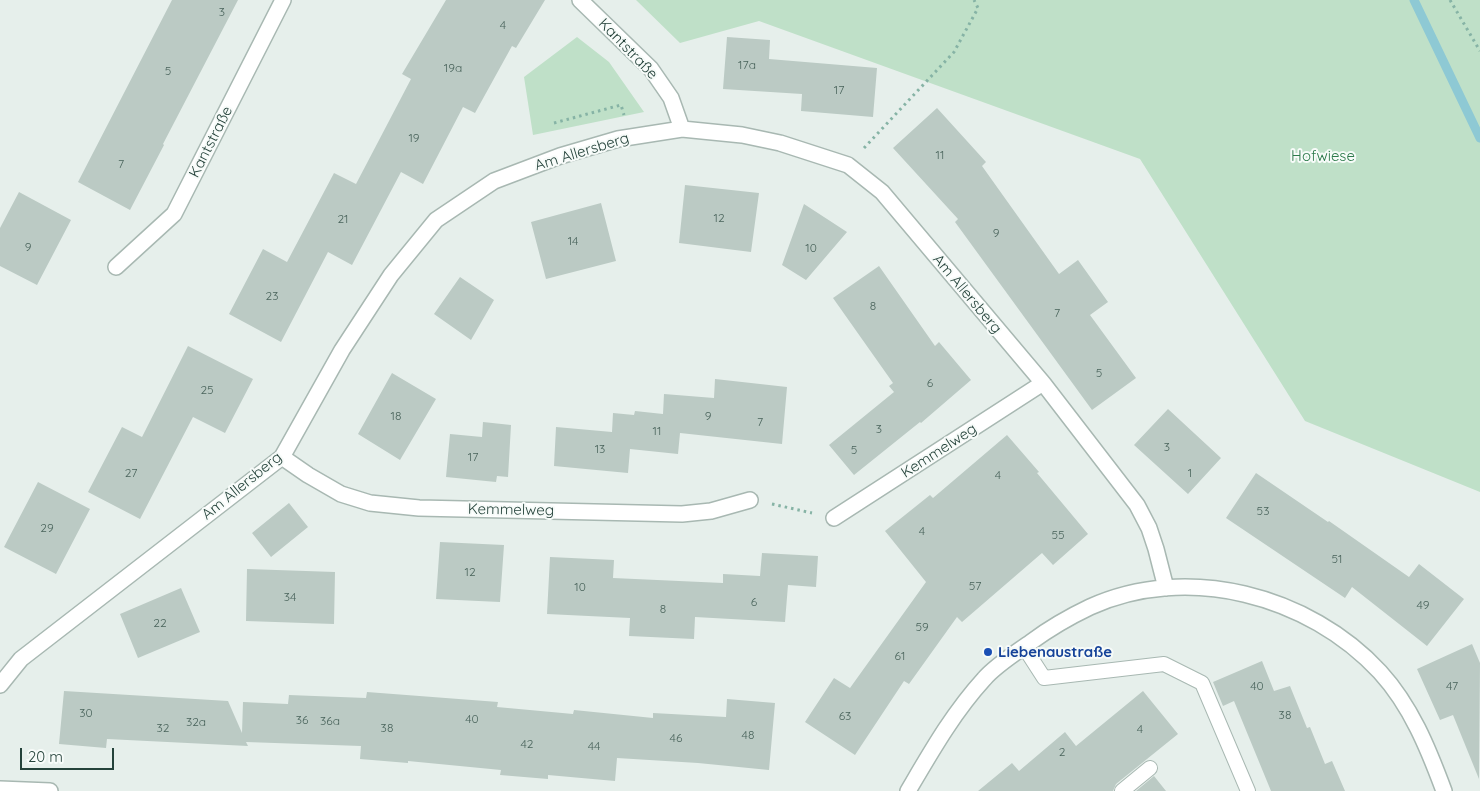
<!DOCTYPE html>
<html>
<head>
<meta charset="utf-8">
<style>
  body { margin:0 }
  #map { position:relative; width:1480px; height:791px; overflow:hidden; background:#e6efeb; font-family:Quicksand,sans-serif }
  canvas { display:block }
  .scale { position:absolute; left:20px; top:748px; width:94px; height:22px; box-sizing:border-box; border:2px solid #24423a; border-top:0; padding-left:6px; font-size:15px; line-height:18px; white-space:nowrap; color:#24423a; -webkit-text-stroke:4px #f7fbf9; paint-order:stroke }
</style>
</head>
<body>
<div id="map">
<canvas width="1480" height="791"></canvas>
<div class="scale">20 m</div>
</div>
<script>
const ctx = document.querySelector('canvas').getContext('2d');
ctx.lineJoin = 'round';
function fill(path, color) { ctx.fillStyle = color; ctx.fill(path, 'evenodd'); }
function stroke(path, color, width, dash) { ctx.strokeStyle = color; ctx.lineWidth = width; ctx.lineCap = dash ? 'butt' : 'round'; ctx.setLineDash(dash || []); ctx.stroke(path); }
function label(font, color, halo, rows, align = 'center') {
  ctx.font = font + ' Quicksand,sans-serif'; ctx.lineWidth = 4; ctx.setLineDash([]); ctx.textBaseline = 'middle'; ctx.strokeStyle = halo; ctx.fillStyle = color; for (const [text, x, y, turn = 0] of rows) {
    ctx.save(); ctx.translate(x, y); ctx.rotate((+turn || 0) * Math.PI / 180); ctx.textAlign = isNaN(turn) ? turn : align; if (halo) ctx.strokeText(text, 0, 0); ctx.fillText(text, 0, 0); ctx.restore();
  }
}
const green = new Path2D(`
  M 636,0 L 1480,0 L 1480,492 L 1305,421 L 1140,159 L 759,21 L 680,43 Z
  M 577,37 L 609,62 L 644,112 L 533,135 L 524,77 Z`);
const stream = new Path2D(`
  M 1414,0 L 1480,138`);
const building = new Path2D(`
  M 172,0 L 238,0 L 163,144 L 164,145 L 130,210 L 78,182 Z
  M 446,0 L 545,0 L 516,48 L 512,46 L 475,113 L 463,107 L 423,184 L 401,172 L 352,265 L 328,252 L 281,342 L 229,314 L 263,249 L 287,262 L 334,173 L 356,184 L 411,79 L 402,74 Z
  M 727,37 L 770,40 L 769,59 L 877,68 L 873,117 L 801,111 L 802,94 L 723,89 Z
  M 937,108 L 986,162 L 982,166 L 1059,274 L 1078,260 L 1108,302 L 1090,315 L 1136,378 L 1092,410 L 955,222 L 958,219 L 893,148 Z
  M 685,185 L 759,193 L 751,252 L 679,243 Z
  M 19,192 L 71,220 L 37,285 L 0,266 L 0,228 Z
  M 601,203 L 616,261 L 546,279 L 531,222 Z
  M 804,204 L 847,232 L 806,280 L 782,265 Z
  M 879,266 L 935,346 L 939,342 L 971,380 L 921,423 L 920,422 L 854,475 L 829,445 L 894,392 L 889,386 L 893,383 L 833,298 Z
  M 460,277 L 494,300 L 471,340 L 434,314 Z
  M 188,346 L 253,379 L 225,433 L 193,417 L 140,519 L 88,492 L 122,427 L 142,437 Z
  M 392,373 L 436,399 L 400,460 L 358,434 Z
  M 715,379 L 787,387 L 782,444 L 680,433 L 678,454 L 630,449 L 628,473 L 554,466 L 556,427 L 612,432 L 613,413 L 634,415 L 635,411 L 663,414 L 664,394 L 714,398 Z
  M 1168,409 L 1221,458 L 1188,494 L 1134,445 Z
  M 483,422 L 511,425 L 508,477 L 497,476 L 496,482 L 446,477 L 450,434 L 482,437 Z
  M 1007,435 L 1039,472 L 1037,473 L 1088,534 L 1053,565 L 1042,553 L 962,622 L 957,617 L 909,684 L 904,681 L 855,755 L 805,722 L 834,678 L 850,688 L 926,582 L 885,531 L 930,495 L 933,498 Z
  M 1256,473 L 1328,522 L 1329,521 L 1409,577 L 1419,564 L 1464,599 L 1427,646 L 1352,587 L 1345,598 L 1226,518 Z
  M 38,482 L 90,509 L 56,574 L 4,547 Z
  M 289,503 L 308,527 L 271,557 L 252,533 Z
  M 440,542 L 504,545 L 500,602 L 436,599 Z
  M 762,553 L 818,556 L 816,587 L 788,585 L 785,622 L 695,617 L 694,639 L 629,636 L 630,618 L 547,614 L 550,557 L 614,560 L 613,578 L 723,583 L 723,574 L 760,576 Z
  M 247,569 L 335,572 L 334,624 L 246,621 Z
  M 181,588 L 200,632 L 138,658 L 120,614 Z
  M 1472,644 L 1480,663 L 1479,779 L 1453,715 L 1440,720 L 1417,669 Z
  M 1262,661 L 1274,691 L 1290,686 L 1307,728 L 1310,727 L 1325,764 L 1332,761 L 1345,791 L 1271,791 L 1234,701 L 1223,706 L 1213,682 Z
  M 64,691 L 228,701 L 242,733 L 243,702 L 288,704 L 289,695 L 366,698 L 367,692 L 498,702 L 497,707 L 573,714 L 574,710 L 653,718 L 653,713 L 726,717 L 727,699 L 775,703 L 769,770 L 698,763 L 617,758 L 615,781 L 548,775 L 548,779 L 500,775 L 501,770 L 408,761 L 408,763 L 360,759 L 361,746 L 246,742 L 248,746 L 107,739 L 106,748 L 59,744 Z
  M 1143,691 L 1178,734 L 1116,784 L 1113,791 L 978,791 L 1012,763 L 1019,771 L 1065,732 L 1076,746 Z
  M 1154,776 L 1166,791 L 1136,791 Z`);
const path = new Path2D(`
  M 1450,0 L 1480,51
  M 554,123 L 621,105 L 624,115
  M 864,148 L 954,52 L 978,8 L 974,0
  M 772,504 L 812,513`);
const service = new Path2D(`
  M 1024,647 L 1044,678 L 1164,664 L 1202,683 L 1248,791
  M 1122,791 L 1150,768`);
const minor = new Path2D(`
  M 580,0 L 651,69 L 671,98 L 682,129
  M 116,267 L 174,214 L 283,0
  M 282,457 L 308,475 L 341,494 L 370,503 L 419,508 L 682,514 L 711,511 L 750,500
  M 834,518 L 1043,383
  M 0,685 L 21,659 L 282,457 L 342,350 L 391,275 L 436,220 L 494,181 L 560,156 L 618,139 L 682,129 L 742,135 L 780,143 L 848,165 L 882,192 L 1043,383 L 1137,505 L 1149,528 L 1156,549 L 1166,588
  M 0,789 L 50,791
  M 908,791 C 931,752 953,713 984,679 C 996,665 1017,652 1031,642 C 1050,628 1069,617 1090,607 C 1187,563 1309,595 1380,672 C 1411,706 1428,748 1444,791`);
const markers = [
  [988,652,5,"#1a4fb4"]
];
const numberNames = [
  ["3",222,12],
  ["4",503,25],
  ["17a",747,65],
  ["19a",453,68],
  ["5",168,71],
  ["17",839,90],
  ["19",414,138],
  ["11",940,155],
  ["7",121,164],
  ["12",719,218],
  ["21",343,219],
  ["9",996,233],
  ["14",573,241],
  ["9",28,247],
  ["10",811,248],
  ["23",272,296],
  ["8",873,306],
  ["7",1057,313],
  ["5",1099,373],
  ["6",930,383],
  ["25",207,390],
  ["18",396,416],
  ["9",708,416],
  ["7",760,422],
  ["3",879,429],
  ["11",657,431],
  ["3",1167,447],
  ["13",600,449],
  ["5",854,450],
  ["17",473,457],
  ["27",131,473],
  ["1",1190,473],
  ["4",998,475],
  ["53",1263,511],
  ["29",47,528],
  ["4",922,531],
  ["55",1058,535],
  ["51",1337,559],
  ["12",470,572],
  ["57",975,586],
  ["10",580,587],
  ["34",290,597],
  ["6",754,602],
  ["49",1423,605],
  ["8",663,609],
  ["22",160,623],
  ["59",922,627],
  ["61",900,656],
  ["40",1257,686],
  ["47",1452,686],
  ["30",86,713],
  ["38",1285,715],
  ["63",845,716],
  ["40",472,719],
  ["36",302,720],
  ["36a",330,721],
  ["32a",196,722],
  ["32",163,728],
  ["38",387,728],
  ["4",1140,729],
  ["48",748,735],
  ["46",676,738],
  ["42",527,744],
  ["44",594,746],
  ["2",1062,752]
];
const streetNames = [
  ["Kantstraße",628,49,46],
  ["Kantstraße",211,142,-63],
  ["Am Allersberg",582,152,-17],
  ["Am Allersberg",967,294,50],
  ["Kemmelweg",939,451,-33],
  ["Am Allersberg",242,486,-39],
  ["Kemmelweg",511,510,1]
];
const parkNames = [
  ["Hofwiese",1323,156]
];
const transitNames = [
  ["Liebenaustraße",998,652]
];
fill(green, '#bfe0c8');
stroke(stream, '#8ec9d4', 9);
fill(building, '#bbcac4');
stroke(service, '#a8b8b2', 16);
stroke(minor, '#a8b8b2', 18);
stroke(path, '#86b3a5', 3, [2.5, 4]);
stroke(service, '#fff', 14);
stroke(minor, '#fff', 15);
for (const [x, y, r, color] of markers) { const dot = new Path2D(); dot.arc(x, y, r, 0, 2 * Math.PI); ctx.fillStyle = color; ctx.fill(dot); stroke(dot, '#f7fbf9', 2); }
label('12px', '#4a645c', null, numberNames);
label('15px', '#24423a', '#f7fbf9', streetNames);
label('15px', '#2d7a4b', '#f7fbf9', parkNames);
label('bold 15px', '#164399', '#f7fbf9', transitNames, 'left');
</script>
</body>
</html>
